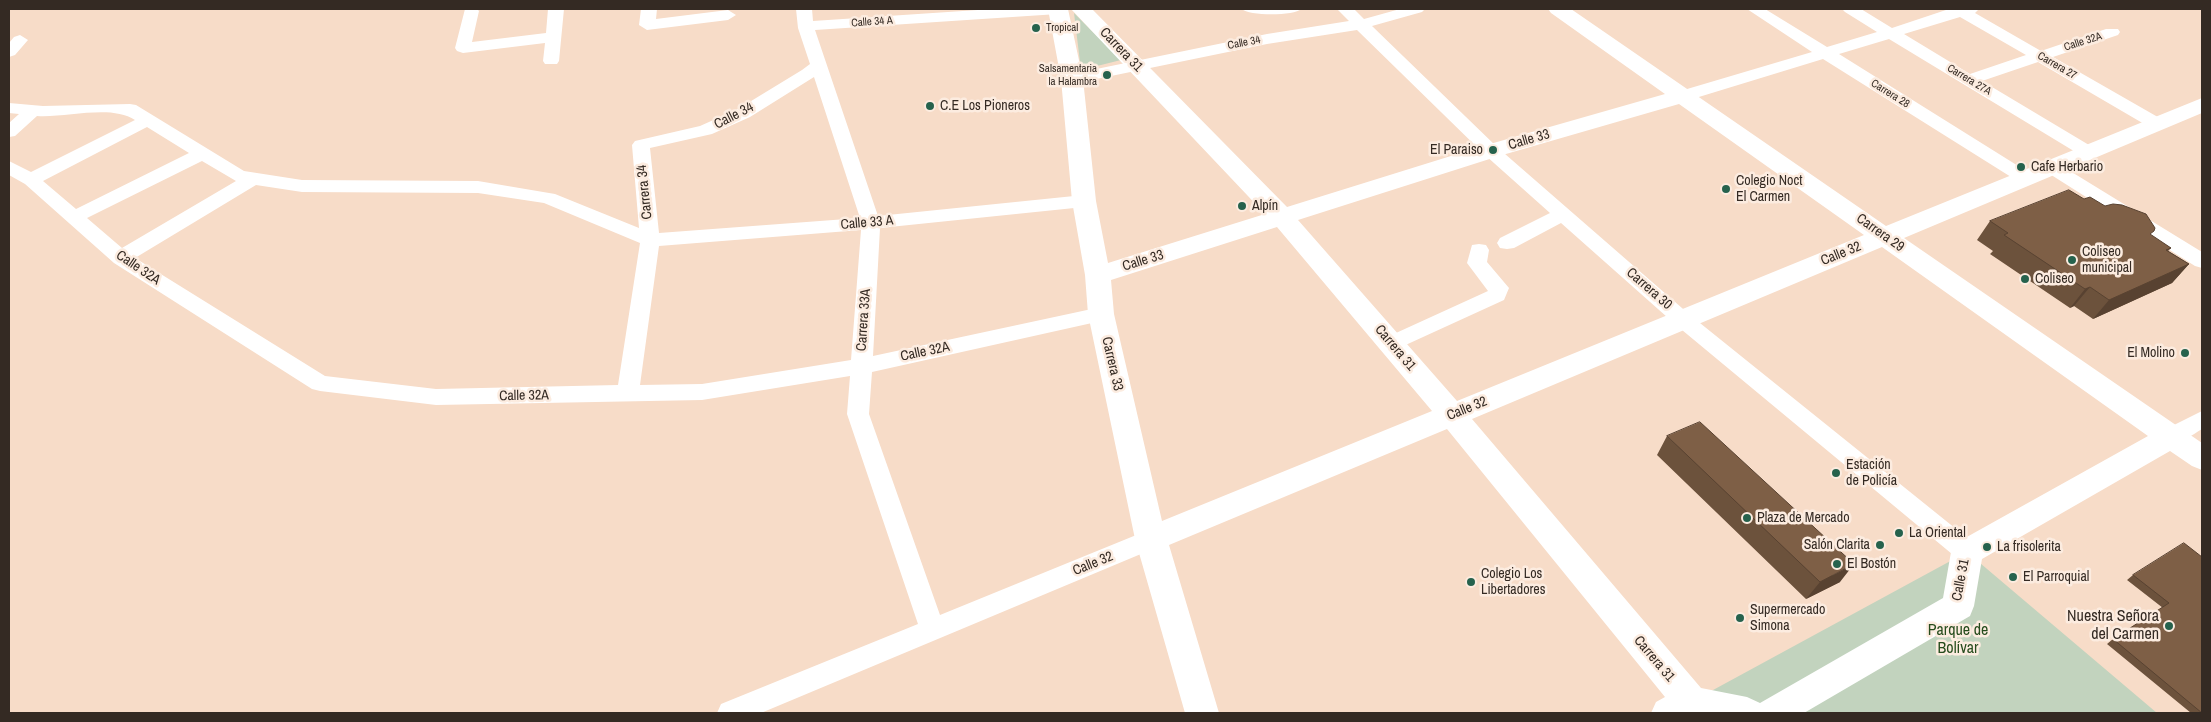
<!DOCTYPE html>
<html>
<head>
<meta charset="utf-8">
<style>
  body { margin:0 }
  #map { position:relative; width:2211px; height:722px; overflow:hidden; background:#f7dcc8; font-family:"Archivo Narrow",sans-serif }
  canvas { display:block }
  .frame { position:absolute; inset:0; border:10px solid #342a23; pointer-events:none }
</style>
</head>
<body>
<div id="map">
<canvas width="2211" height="722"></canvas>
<div class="frame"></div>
</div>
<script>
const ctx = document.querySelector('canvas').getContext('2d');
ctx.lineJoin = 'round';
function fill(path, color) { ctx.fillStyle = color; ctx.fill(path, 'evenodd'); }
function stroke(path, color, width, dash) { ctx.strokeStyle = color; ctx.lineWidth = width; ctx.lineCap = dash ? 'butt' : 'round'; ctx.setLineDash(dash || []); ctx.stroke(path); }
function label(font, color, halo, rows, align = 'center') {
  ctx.font = font + ' "Archivo Narrow",sans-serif'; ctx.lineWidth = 5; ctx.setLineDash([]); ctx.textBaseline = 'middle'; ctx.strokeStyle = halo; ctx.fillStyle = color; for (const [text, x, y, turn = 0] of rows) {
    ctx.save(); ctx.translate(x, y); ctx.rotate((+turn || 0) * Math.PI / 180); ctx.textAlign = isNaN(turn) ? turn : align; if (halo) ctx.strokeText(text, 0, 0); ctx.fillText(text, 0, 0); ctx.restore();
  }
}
const green = new Path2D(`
  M 1074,13 L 1121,60 L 1081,70 Z
  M 1967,552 L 2157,713 L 1700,713 L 1691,702 Z`);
const street = new Path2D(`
  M 465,9 L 477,9 L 479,11 L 472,42 L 546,33 L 548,9 L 564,9 L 559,61 L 557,64 L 545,64 L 543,61 L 545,43 L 463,53 L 457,51 L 455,48 Z
  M 641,9 L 657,9 L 656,19 L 728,10 L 736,15 L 728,20 L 647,30 L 639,25 Z
  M 796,9 L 812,9 L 813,21 L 993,9 L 1066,9 L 1058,14 L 815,30 L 878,216 L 1084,195 L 1091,197 L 1093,201 L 1091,205 L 1084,207 L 880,228 L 873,356 L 1101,307 L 1108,309 L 1111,314 L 1108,319 L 1101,321 L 872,372 L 869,414 L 940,615 L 1151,529 L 1160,532 L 1163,539 L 1160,546 L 761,713 L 717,713 L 721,704 L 918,624 L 847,414 L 850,376 L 702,400 L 436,405 L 320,391 L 312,389 L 114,263 L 25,184 L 9,175 L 9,161 L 31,172 L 135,120 C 111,104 66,118 37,116 L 15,136 L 9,137 L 9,123 L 19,114 L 9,113 L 9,103 L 43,106 L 130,104 L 136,105 L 244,171 L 302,180 L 478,181 L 555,194 L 639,228 L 632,145 L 635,141 L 700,126 L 738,109 L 802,70 L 810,64 L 798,28 ZM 814,77 L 860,218 L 659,233 L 650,148 L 712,134 L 750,117 ZM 147,127 L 189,153 L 76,209 L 43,181 ZM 202,161 L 236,181 L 122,248 L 87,218 ZM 256,185 L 302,192 L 478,193 L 544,203 L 640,243 L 618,385 L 436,389 L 325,376 L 135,258 ZM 861,230 L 851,360 L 702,384 L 640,385 L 659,246 Z
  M 1242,9 L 1301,9 C 1295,16 1248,16 1242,9 Z
  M 1337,9 L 1354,9 L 1364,19 L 1400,9 L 1425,9 L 1422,12 L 1372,26 L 1497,147 L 1690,315 L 1976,545 L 1979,552 L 1976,559 L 1967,562 L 1958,559 L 1676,325 L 1561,223 L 1514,248 L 1507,249 L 1500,248 L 1497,243 L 1500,238 L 1550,213 L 1485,155 L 1357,30 L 1267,44 L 1072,84 L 1066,83 L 1064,79 L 1066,75 L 1072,74 L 1267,34 L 1349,21 Z
  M 1747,9 L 1765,9 L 1827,47 L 1877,32 L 1845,12 L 1842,9 L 1861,9 L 1892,28 L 1949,9 L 1979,9 L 1975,13 L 2041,51 L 2106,29 L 2118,29 L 2120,32 L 2118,35 L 2053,57 L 2163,120 L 2166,124 L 2163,128 L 2151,128 L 2038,62 L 1982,81 L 2094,148 L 2097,152 L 2094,156 L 2082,156 L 1889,39 L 1839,54 L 2031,174 L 2034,178 L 2031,182 L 2019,182 L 1823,59 L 1689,100 L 1677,100 L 1675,96 L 1677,92 L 1812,52 ZM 1960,17 L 2026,55 L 1970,74 L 1904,34 Z
  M 20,35 L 28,40 L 15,55 L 9,57 L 9,43 L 14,37 Z
  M 2051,161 L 2057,163 L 2202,252 L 2202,268 L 2195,266 L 2045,171 L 2042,167 L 2045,163 Z
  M 1479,244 L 1486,245 L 1489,250 L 1487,262 L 1509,288 L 1504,300 L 1399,348 L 1392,351 L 1385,348 L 1382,343 L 1385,338 L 1488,291 L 1467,263 L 1472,245 Z
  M 2202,411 L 2202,429 C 2190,436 2178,447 2164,442 L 2161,436 L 2164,430 Z`);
const secondary = new Path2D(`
  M 1048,9 L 1068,9 L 1083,79 L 1096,201 L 1108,263 L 1265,214 L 1071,9 L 1092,9 L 1287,207 L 1483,146 L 1665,94 L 1551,13 L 1548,9 L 1571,9 L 1886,226 L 2202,98 L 2202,113 L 1904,238 L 2202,443 L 2202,470 L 2192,466 L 2170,451 L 1982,559 L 1974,606 L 1970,616 L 1804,713 L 1651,713 L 1656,702 L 1665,697 L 1447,429 L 1169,545 L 1219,713 L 1185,713 L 1135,539 L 1088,314 L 1085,275 L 1072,201 L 1061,79 ZM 1679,104 L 1864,235 L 1457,401 L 1298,220 L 1499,156 ZM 1277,227 L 1432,411 L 1162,521 L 1114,314 L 1111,280 ZM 1882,247 L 2148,436 L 1956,543 L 1951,552 L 1943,598 L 1760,703 L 1747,697 L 1701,688 L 1472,419 Z`);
const wall = new Path2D(`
  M 2084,199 L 2171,248 L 2168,251 L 2189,264 L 2172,283 L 2093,319 L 2074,306 L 2070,308 L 1990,254 L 1993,251 L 1977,240 L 1990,221 Z
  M 1667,436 L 1840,582 L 1806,599 L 1657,455 Z
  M 2202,557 L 2202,713 L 2191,713 L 2107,644 L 2113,639 L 2163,608 L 2127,580 L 2133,575 Z`);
const shadedWall = new Path2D(`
  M 2189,264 L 2172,283 L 2093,319 L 2109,300 Z
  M 2090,287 L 2074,306 L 2070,308 L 2085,289 Z
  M 1854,564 L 1840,582 L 1806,599 L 1820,582 Z`);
const building = new Path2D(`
  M 2069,190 L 2084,199 L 2090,197 L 2105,206 L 2113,204 L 2122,205 L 2146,214 L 2155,228 L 2154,231 L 2150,234 L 2171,248 L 2166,250 L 2189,264 L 2109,300 L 2090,287 L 2085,289 L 2004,235 L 2008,233 L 1990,221 Z
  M 1700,422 L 1854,564 L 1820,582 L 1667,436 Z
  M 2184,543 L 2202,557 L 2202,713 L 2113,639 L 2169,603 L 2133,575 Z`);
const markers = [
  [1036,28,5,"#26624d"],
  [1107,75,5,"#26624d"],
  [930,106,5,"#26624d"],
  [1493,150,5,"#26624d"],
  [2021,167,5,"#26624d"],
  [1726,189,5,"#26624d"],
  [1242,206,5,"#26624d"],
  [2072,260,5,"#26624d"],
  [2025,279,5,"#26624d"],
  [2185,353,5,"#26624d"],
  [1836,473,5,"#26624d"],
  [1747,518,5,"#26624d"],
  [1899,533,5,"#26624d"],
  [1880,545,5,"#26624d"],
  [1987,547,5,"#26624d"],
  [1837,564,5,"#26624d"],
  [2013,577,5,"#26624d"],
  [1471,582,5,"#26624d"],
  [1740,618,5,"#26624d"],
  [2169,626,5,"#26624d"]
];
const farStreetnames = [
  ["Calle 34 A",872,22,-4],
  ["Calle 32A",2083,42,-18],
  ["Calle 34",1244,43,-11],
  ["Carrera 27",2057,66,30],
  ["Carrera 27A",1969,80,31],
  ["Carrera 28",1890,94,32]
];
const farPoinames = [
  ["Tropical",1046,28],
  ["Salsamentaria",1097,69,"right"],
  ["la Halambra",1097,82,"right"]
];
const streetNames = [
  ["Carrera 31",1121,50,46],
  ["Calle 34",734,116,-27],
  ["Calle 33",1529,140,-16],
  ["Carrera 34",645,192,-96],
  ["Calle 33 A",867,223,-5],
  ["Carrera 29",1880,233,35],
  ["Calle 32",1841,254,-22],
  ["Calle 33",1143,261,-17],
  ["Calle 32A",138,268,34],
  ["Carrera 30",1649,289,41],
  ["Carrera 33A",864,320,-86],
  ["Carrera 31",1395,348,50],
  ["Calle 32A",925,352,-12],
  ["Carrera 33",1112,364,77],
  ["Calle 32A",524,396,-1],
  ["Calle 32",1467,409,-22],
  ["Calle 32",1093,564,-22],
  ["Calle 31",1961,580,-79],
  ["Carrera 31",1654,659,50]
];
const poiNames = [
  ["C.E Los Pioneros",940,106],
  ["El Paraiso",1483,150,"right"],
  ["Cafe Herbario",2031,167],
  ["Colegio Noct",1736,181],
  ["El Carmen",1736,197],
  ["Alpín",1252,206],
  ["Coliseo",2082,252],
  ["municipal",2082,268],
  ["Coliseo",2035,279],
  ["El Molino",2175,353,"right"],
  ["Estación",1846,465],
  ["de Policía",1846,481],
  ["Plaza de Mercado",1757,518],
  ["La Oriental",1909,533],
  ["Salón Clarita",1870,545,"right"],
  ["La frisolerita",1997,547],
  ["El Bostón",1847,564],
  ["Colegio Los",1481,574],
  ["Libertadores",1481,590],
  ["El Parroquial",2023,577],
  ["Supermercado",1750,610],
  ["Simona",1750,626]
];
const nearPoinames = [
  ["Nuestra Señora",2159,617],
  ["del Carmen",2159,635]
];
const nearParknames = [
  ["Parque de",1958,631],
  ["Bolívar",1958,649]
];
fill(green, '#c2d3be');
fill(street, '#fff');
fill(secondary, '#fff');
fill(wall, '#6c523c');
fill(shadedWall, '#584231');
fill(building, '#7e5f46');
stroke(building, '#584231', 1);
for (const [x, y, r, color] of markers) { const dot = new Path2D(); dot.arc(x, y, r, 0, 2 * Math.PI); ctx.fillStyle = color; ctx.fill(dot); stroke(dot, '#fcece0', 2); }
label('11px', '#342a23', '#fcece0', farStreetnames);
label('11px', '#342a23', '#fcece0', farPoinames, 'left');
label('14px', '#342a23', '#fcece0', streetNames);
label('14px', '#342a23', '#fcece0', poiNames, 'left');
label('16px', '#342a23', '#fcece0', nearPoinames, 'right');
label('16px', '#264c1d', '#fcece0', nearParknames);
</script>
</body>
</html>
